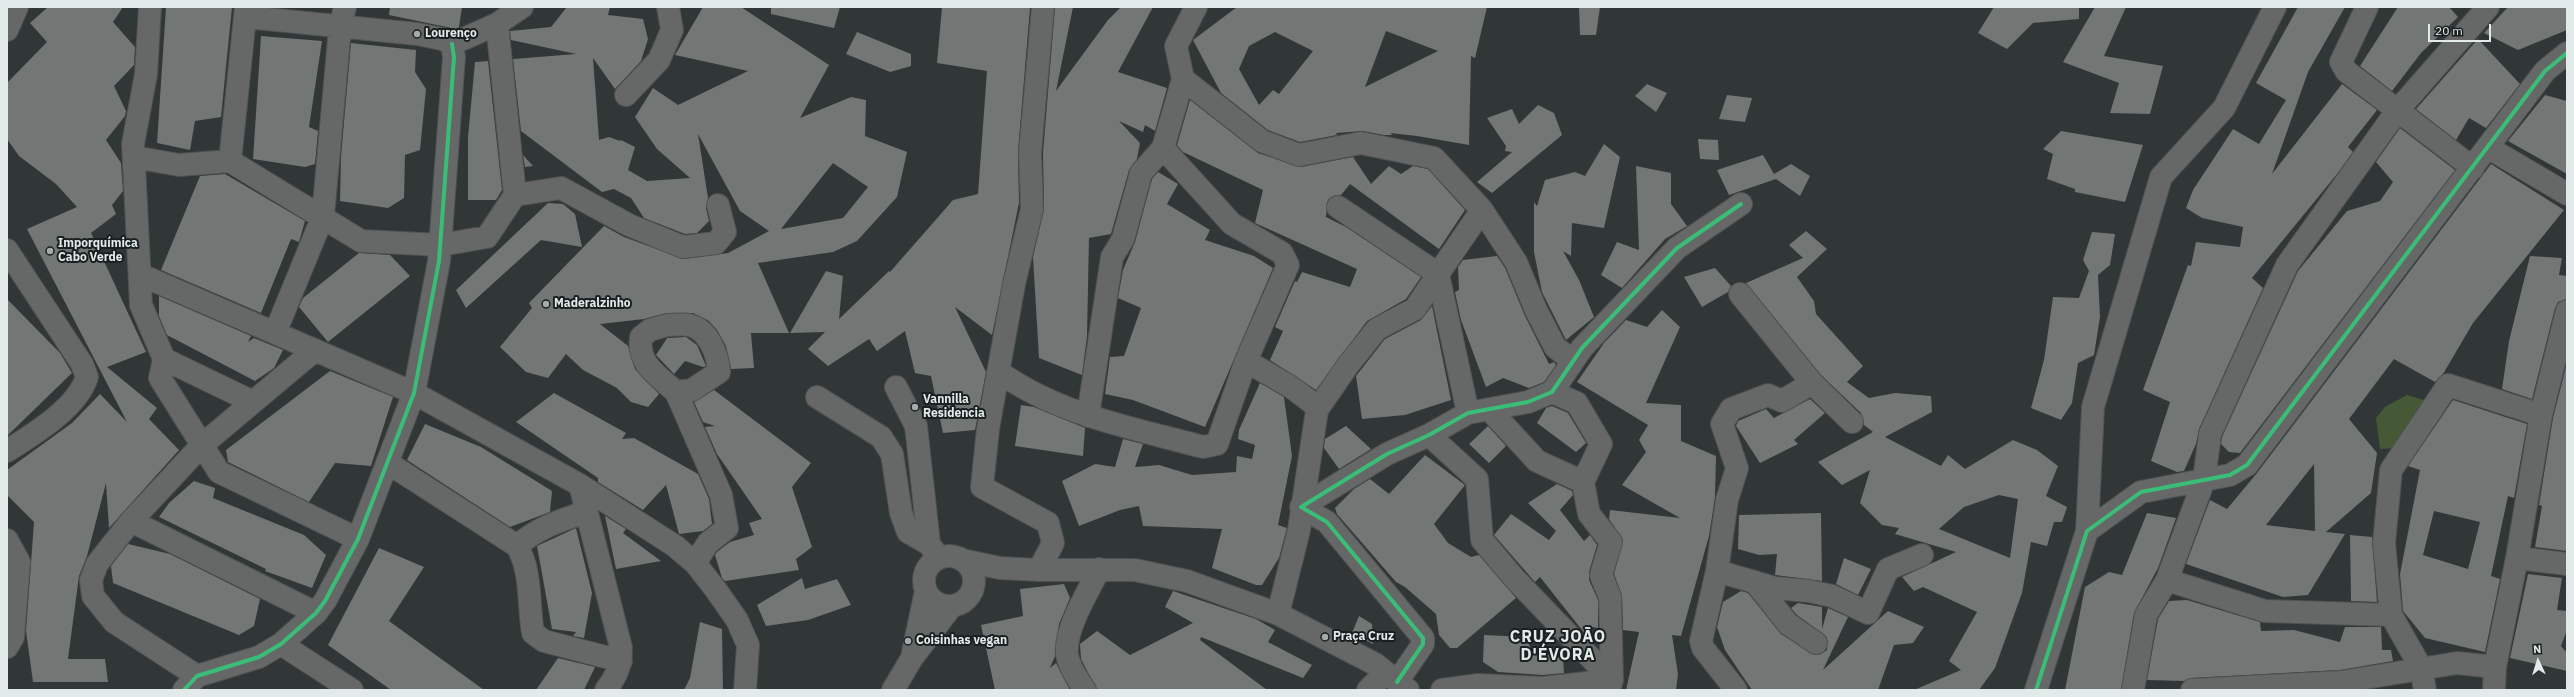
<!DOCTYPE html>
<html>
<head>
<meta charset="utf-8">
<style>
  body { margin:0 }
  #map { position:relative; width:2574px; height:697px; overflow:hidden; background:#313636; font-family:"IBM Plex Sans",sans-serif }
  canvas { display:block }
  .frame { position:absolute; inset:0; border:8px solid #e3eaea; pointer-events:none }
  .north { position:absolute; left:2518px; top:641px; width:40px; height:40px; -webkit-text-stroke:3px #1a1f1f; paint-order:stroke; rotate:356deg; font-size:11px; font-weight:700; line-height:16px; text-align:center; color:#e3eaea }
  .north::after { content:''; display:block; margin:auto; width:14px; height:18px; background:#e3eaea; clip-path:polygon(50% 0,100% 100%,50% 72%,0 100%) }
  .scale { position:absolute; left:2428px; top:24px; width:63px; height:18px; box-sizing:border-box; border:2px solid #e3eaea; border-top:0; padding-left:5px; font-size:12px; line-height:14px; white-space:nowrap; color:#e3eaea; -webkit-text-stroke:3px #1a1f1f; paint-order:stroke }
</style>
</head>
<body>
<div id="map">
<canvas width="2574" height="697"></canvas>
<div class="frame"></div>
<div class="north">N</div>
<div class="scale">20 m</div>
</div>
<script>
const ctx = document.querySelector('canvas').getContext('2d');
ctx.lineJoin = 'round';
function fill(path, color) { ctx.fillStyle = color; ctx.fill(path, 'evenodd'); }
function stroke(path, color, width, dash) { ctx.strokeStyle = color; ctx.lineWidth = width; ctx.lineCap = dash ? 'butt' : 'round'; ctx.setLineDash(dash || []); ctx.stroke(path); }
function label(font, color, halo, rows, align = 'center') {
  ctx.font = font + ' "IBM Plex Sans",sans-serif'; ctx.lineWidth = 4; ctx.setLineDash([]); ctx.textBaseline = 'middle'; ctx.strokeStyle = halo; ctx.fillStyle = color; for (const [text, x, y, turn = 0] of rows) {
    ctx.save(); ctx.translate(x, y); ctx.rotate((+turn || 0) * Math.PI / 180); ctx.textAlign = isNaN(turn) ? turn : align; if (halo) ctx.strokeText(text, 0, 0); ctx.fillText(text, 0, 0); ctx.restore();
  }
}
const green = new Path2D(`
  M 2407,395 L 2427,401 L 2396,448 L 2380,449 L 2376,418 L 2385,407 Z`);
const building = new Path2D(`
  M 48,7 L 123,7 L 113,22 L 135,47 L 134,65 L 114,86 L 126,111 L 125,116 L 106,140 L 121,163 L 123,191 L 112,205 L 116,214 L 91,233 L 146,352 L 107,367 L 157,408 L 149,419 L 179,450 L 109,528 L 106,483 L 87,556 L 79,576 L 68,659 L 105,659 L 108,682 L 33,682 L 26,631 L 34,522 L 7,495 L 7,470 L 72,423 L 100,394 L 127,422 L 27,229 L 77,207 L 56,184 L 19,156 L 7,139 L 7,83 L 47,42 L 30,23 Z
  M 166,7 L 232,7 L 221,117 L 195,121 L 190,150 L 157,143 Z
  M 390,7 L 462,7 L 459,27 L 456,29 L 389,15 Z
  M 567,7 L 610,7 L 608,15 L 643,19 L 648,39 L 641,61 L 615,89 L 593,58 L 599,140 L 609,137 L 620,141 L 621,140 L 635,147 L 628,170 L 647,181 L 690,178 L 657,149 L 635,117 L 653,88 L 678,105 L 748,71 L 675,55 L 703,7 L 741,7 L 829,65 L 800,118 L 851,97 L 866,100 L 865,136 L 907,152 L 897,197 L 857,241 L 833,252 L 758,263 L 789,333 L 751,333 L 754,368 L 731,369 L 726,346 L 717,330 L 709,321 L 693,313 L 667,313 L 644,319 L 600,324 L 628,346 L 635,369 L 659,394 L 648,407 L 631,402 L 617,388 L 583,370 L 566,354 L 548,378 L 526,372 L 500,347 L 532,308 L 529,303 L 604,226 L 624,237 L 684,259 L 728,253 L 769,231 L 740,211 L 698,134 L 708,198 L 706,208 L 709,221 L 697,233 L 685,234 L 644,218 L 631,198 L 614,189 L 602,192 L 521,131 L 513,59 L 576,54 L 511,40 L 510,31 L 551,27 ZM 833,163 L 868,187 L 843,218 L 781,229 Z
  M 771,7 L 840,7 L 834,28 L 771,14 Z
  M 942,7 L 1030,8 L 1018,152 L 1019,203 L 992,335 L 955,307 L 986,372 L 975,430 L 943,433 L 931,376 L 915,373 L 905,331 L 877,351 L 869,339 L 828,366 L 808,349 L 825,332 L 790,333 L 826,271 L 843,276 L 839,319 L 889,271 L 890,272 L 953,200 L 978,194 L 987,71 L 937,63 Z
  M 1055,7 L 1073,7 L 1056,91 L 1108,20 L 1121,7 L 1153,7 L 1118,72 L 1167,88 L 1155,131 L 1145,125 L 1143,132 L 1119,121 L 1140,143 L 1137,159 L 1129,170 L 1111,234 L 1089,238 L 1087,336 L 1082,375 L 1039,358 L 1033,257 L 1044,209 L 1043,153 Z
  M 1237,7 L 1487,7 L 1475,58 L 1471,56 L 1469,145 L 1417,136 L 1390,133 L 1393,135 L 1384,135 L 1363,131 L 1336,133 L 1337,135 L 1300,142 L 1268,130 L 1221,93 L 1193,40 ZM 1386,31 L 1438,51 L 1365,87 ZM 1275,32 L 1313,51 L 1279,94 L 1273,90 L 1259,105 L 1239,69 L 1249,46 Z
  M 1579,7 L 1600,7 L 1596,35 L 1580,35 Z
  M 1994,7 L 2079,7 L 2079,19 L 2033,23 L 2007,49 L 1978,33 Z
  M 2095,7 L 2126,7 L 2104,56 L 2163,66 L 2150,114 L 2110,113 L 2119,83 L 2063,62 Z
  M 2298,7 L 2345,7 L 2308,72 L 2272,174 L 2342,84 L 2377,110 L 2348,147 L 2353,152 L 2337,174 L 2252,278 L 2263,288 L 2199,429 L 2196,444 L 2184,471 L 2177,472 L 2151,461 L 2170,402 L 2143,390 L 2188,265 L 2191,266 L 2196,242 L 2240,247 L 2243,227 L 2202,218 L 2186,208 L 2193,190 L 2233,129 L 2259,144 L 2286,100 L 2256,83 Z
  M 2398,7 L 2449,7 L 2458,17 L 2421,53 L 2392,91 L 2360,66 Z
  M 2508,7 L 2567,7 L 2567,30 L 2518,50 L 2484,33 Z
  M 857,32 L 911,54 L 911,66 L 890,72 L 846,54 Z
  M 261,36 L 322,41 L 309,127 L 318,131 L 315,164 L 305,167 L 253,159 Z
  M 2478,39 L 2520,84 L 2486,128 L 2469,118 L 2456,140 L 2416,109 Z
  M 351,43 L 416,50 L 415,72 L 426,89 L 420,150 L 405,155 L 404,198 L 388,208 L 340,201 L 341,156 Z
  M 488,61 L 502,190 L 496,200 L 468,200 L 468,137 L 475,62 Z
  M 1647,84 L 1667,93 L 1656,112 L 1635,96 Z
  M 1727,95 L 1752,98 L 1745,122 L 1719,119 Z
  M 2545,95 L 2567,101 L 2567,174 L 2508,141 Z
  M 1190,100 L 1258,153 L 1301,167 L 1353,157 L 1371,184 L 1389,166 L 1401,174 L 1413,166 L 1428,169 L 1465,210 L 1439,249 L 1350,184 L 1341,195 L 1333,196 L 1328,200 L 1326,217 L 1346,227 L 1421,277 L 1406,299 L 1367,321 L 1316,390 L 1270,360 L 1283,331 L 1275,327 L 1295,281 L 1297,282 L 1302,272 L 1350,287 L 1357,269 L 1255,223 L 1263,190 L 1183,152 L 1177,145 Z
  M 1538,105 L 1554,113 L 1562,135 L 1492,193 L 1477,182 L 1512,152 L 1505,151 L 1506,146 L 1487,118 L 1512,109 L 1519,124 Z
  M 2400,128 L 2455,170 L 2240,453 L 2229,452 L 2221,444 L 2222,437 L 2298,271 L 2347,211 L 2380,201 L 2393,182 L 2376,162 Z
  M 2061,131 L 2143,145 L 2125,202 L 2075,192 L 2075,189 L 2047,179 L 2053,154 L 2043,149 Z
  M 1698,139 L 1718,140 L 1719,160 L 1700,159 Z
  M 1604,144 L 1620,157 L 1604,228 L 1572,223 L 1571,256 L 1563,251 L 1579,280 L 1594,317 L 1566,340 L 1542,292 L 1534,252 L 1534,202 L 1537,206 L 1545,180 L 1575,172 L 1585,176 Z
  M 523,155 L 533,166 L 525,167 Z
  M 1763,155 L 1774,174 L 1791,164 L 1810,176 L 1800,196 L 1776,179 L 1729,195 L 1717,170 Z
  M 2491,164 L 2564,210 L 2473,323 L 2443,374 L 2435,382 L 2394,359 L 2349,419 L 2377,453 L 2371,493 L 2326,532 L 2345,534 L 2308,595 L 2283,597 L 2186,564 L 2210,500 L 2227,509 L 2257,473 ZM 2314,464 L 2315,531 L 2266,525 Z
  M 1636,166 L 1671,173 L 1671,204 L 1687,226 L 1665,239 L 1622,288 L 1601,275 L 1617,242 L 1639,250 Z
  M 1158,172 L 1178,184 L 1167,204 L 1210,230 L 1205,240 L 1254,256 L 1273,268 L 1205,427 L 1133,400 L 1105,394 L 1110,357 L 1124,356 L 1141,308 L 1118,298 L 1123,270 L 1135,242 L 1152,179 Z
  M 225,174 L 305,221 L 299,242 L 291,239 L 261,313 L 161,270 L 200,176 Z
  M 548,203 L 563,204 L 575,214 L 582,247 L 541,240 L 466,308 L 456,290 Z
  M 1806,231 L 1827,249 L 1797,277 L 1814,301 L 1816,314 L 1863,366 L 1847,382 L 1869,398 L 1895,393 L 1931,396 L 1932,412 L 1885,437 L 1941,466 L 1948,455 L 1965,469 L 2013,440 L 2037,450 L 2058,466 L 2046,496 L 2067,507 L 2062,522 L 2054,522 L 2047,546 L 2031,542 L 2022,593 L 1995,668 L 1979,690 L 1914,690 L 1961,670 L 1949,661 L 1977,612 L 1923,587 L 1914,591 L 1902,577 L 1956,552 L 1895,534 L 1899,528 L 1882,525 L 1860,503 L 1870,470 L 1842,485 L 1818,462 L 1873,432 L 1864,425 L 1861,413 L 1821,375 L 1746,283 L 1803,258 L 1789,245 ZM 1999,495 L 2018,499 L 2010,558 L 1939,529 L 1964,507 Z
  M 2092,232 L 2115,234 L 2110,265 L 2098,275 L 2100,317 L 2094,355 L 2078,363 L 2072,403 L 2061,420 L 2031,408 L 2044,360 L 2053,297 L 2079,298 L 2089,271 L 2083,260 Z
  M 359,253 L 390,255 L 410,276 L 328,342 L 299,307 L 303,298 Z
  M 1497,256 L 1505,268 L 1525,316 L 1549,364 L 1554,362 L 1556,365 L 1544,382 L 1529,388 L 1503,378 L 1486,387 L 1461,320 L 1455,292 L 1459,290 L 1458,267 L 1463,260 Z
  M 2530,256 L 2562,258 L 2559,275 L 2567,276 L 2567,299 L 2558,302 L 2555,308 L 2532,399 L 2502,389 L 2509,341 Z
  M 1715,268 L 1731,286 L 1728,292 L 1702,307 L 1684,277 Z
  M 159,296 L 251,336 L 248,342 L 254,338 L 283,350 L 274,368 L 255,381 L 167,335 L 159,316 Z
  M 7,299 L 60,353 L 72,373 L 7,436 Z
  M 1432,306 L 1451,400 L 1405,415 L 1362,419 L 1356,376 L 1385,339 L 1421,320 Z
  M 1662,310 L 1680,327 L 1646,403 L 1681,405 L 1681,441 L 1716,456 L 1715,497 L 1709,536 L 1681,636 L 1672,635 L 1678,674 L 1676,690 L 1626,690 L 1639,632 L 1623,630 L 1622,596 L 1614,574 L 1623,540 L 1609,519 L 1610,510 L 1680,518 L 1622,485 L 1646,452 L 1639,440 L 1648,425 L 1577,382 L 1604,343 L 1626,320 L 1647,327 Z
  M 686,337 L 697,345 L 706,366 L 703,367 L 685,361 L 674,374 L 656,355 L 667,338 Z
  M 2567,363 L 2567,551 L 2535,547 L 2542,506 L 2539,505 L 2553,418 Z
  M 330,371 L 393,397 L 371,466 L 335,463 L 309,502 L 228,462 L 226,450 Z
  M 1260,383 L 1284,397 L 1292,456 L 1278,525 L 1287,528 L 1279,558 L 1262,585 L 1256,585 L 1212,568 L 1222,529 L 1143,526 L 1139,506 L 1120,510 L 1079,526 L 1062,481 L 1095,464 L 1115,467 L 1123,439 L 1143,444 L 1135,467 L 1159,465 L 1192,475 L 1236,472 L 1237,456 L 1252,459 L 1255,445 L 1238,439 L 1239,430 Z
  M 714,390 L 811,463 L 792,487 L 812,547 L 796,559 L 799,570 L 725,581 L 722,578 L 715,555 L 717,552 L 730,542 L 754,535 L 749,523 L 762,519 L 717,454 L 705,427 L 715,426 L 703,422 L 694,402 Z
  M 554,393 L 626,433 L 622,439 L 634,438 L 698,474 L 709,499 L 712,524 L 703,531 L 679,534 L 666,485 L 643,510 L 598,482 L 598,478 L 516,422 Z
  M 1810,399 L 1825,413 L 1794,440 L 1798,444 L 1760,463 L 1736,426 L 1738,421 L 1766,409 L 1774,418 Z
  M 2453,400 L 2527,424 L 2514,498 L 2508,496 L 2491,576 L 2500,579 L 2485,652 L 2425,638 L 2403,611 L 2400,574 L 2420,470 L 2408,466 ZM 2434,511 L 2480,522 L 2468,569 L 2423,555 Z
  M 1021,405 L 1034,407 L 1085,428 L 1083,456 L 1015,446 Z
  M 1552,406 L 1568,413 L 1586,443 L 1576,452 L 1537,423 L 1546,408 Z
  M 425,424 L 481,447 L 552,491 L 550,512 L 510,527 L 407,460 Z
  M 1346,426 L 1371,449 L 1339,469 L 1324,448 L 1325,439 Z
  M 1488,426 L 1506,446 L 1489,463 L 1469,444 Z
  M 1425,455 L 1465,485 L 1434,524 L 1448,543 L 1471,557 L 1479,555 L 1516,598 L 1457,648 L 1450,648 L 1439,635 L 1436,614 L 1405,587 L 1396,582 L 1337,514 L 1335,508 L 1354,489 L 1370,479 L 1389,494 Z
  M 194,481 L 215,488 L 213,498 L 304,535 L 326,555 L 312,588 L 265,571 L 266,569 L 159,517 L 169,503 Z
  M 1557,484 L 1572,491 L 1573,495 L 1560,510 L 1584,541 L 1590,535 L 1597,545 L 1589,572 L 1589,580 L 1598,600 L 1598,628 L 1592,627 L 1586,635 L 1540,577 L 1535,582 L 1494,535 L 1511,514 L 1549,540 L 1556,531 L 1528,503 Z
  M 1821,513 L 1822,581 L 1775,575 L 1777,554 L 1759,555 L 1738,549 L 1739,515 Z
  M 2147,513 L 2176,518 L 2158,568 L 2134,613 L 2121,690 L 2065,690 L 2085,587 L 2109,572 L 2122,575 Z
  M 605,516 L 626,529 L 623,533 L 661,561 L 616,569 Z
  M 576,528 L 592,593 L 584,638 L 573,636 L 576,632 L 552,629 L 537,546 Z
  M 2350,535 L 2372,537 L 2377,602 L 2351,601 Z
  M 128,544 L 170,554 L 260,599 L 254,626 L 239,635 L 113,583 L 111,566 Z
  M 379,548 L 424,567 L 389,621 L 484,690 L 391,690 L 328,645 Z
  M 1844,558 L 1871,569 L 1858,595 L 1836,584 Z
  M 2528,574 L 2562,578 L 2557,610 L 2567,611 L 2567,630 L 2561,646 L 2567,653 L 2567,671 L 2510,658 Z
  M 802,578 L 805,589 L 837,579 L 851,605 L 808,620 L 766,626 L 757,605 Z
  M 1064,584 L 1070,598 L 1059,624 L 1055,656 L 1050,668 L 1056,663 L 1070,690 L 995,690 L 981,625 L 1023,616 L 1020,589 Z
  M 1173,591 L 1256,619 L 1275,630 L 1268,642 L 1312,665 L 1303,678 L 1201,637 L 1200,640 L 1267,690 L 1097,690 L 1081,659 L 1080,644 L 1097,631 L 1130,655 L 1193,623 L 1165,607 Z
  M 1741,591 L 1748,593 L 1781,634 L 1815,655 L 1821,654 L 1827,650 L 1827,637 L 1797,615 L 1791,608 L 1798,603 L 1822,607 L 1822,629 L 1828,608 L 1848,617 L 1823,670 L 1888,611 L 1924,627 L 1913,643 L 1894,645 L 1878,690 L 1752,690 L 1725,650 L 1717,627 L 1723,602 Z
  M 2187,600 L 2260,622 L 2261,631 L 2294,630 L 2340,642 L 2345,627 L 2381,627 L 2382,650 L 2391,650 L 2393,661 L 2340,670 L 2191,678 L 2184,681 L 2147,680 L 2158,619 L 2169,601 Z
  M 1359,616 L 1372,624 L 1373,644 L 1352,633 Z
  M 700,622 L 722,629 L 723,690 L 684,690 L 690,678 Z
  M 1484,635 L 1526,637 L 1532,652 L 1563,658 L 1564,673 L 1543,675 L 1498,672 L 1483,662 Z
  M 558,658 L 595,667 L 584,690 L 536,690 Z`);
const minor = new Path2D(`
  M 150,7 L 146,74 L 133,144 L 141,305 L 164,359 L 160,378 L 219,472 L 358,539
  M 246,7 L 230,161 L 361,241 L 441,245 L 487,237 L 515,195 L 497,24
  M 2367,7 L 2341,62 L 2346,71 L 2473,168
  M 246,17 L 417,34 L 442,39 L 452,44 L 497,24 L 522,7
  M 7,30 L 17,7
  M 1183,79 L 1262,141 L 1299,155 L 1361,143 L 1434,158 L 1482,210 L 1438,274 L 1468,413
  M 626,95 L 659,60 L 672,30 L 668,7
  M 2489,148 L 2567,194
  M 134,157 L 179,165 L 230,161
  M 515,195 L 561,188 L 629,225 L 683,247 L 716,243 L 725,232 L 718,205
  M 1482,210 L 1516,262 L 1536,310 L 1555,347 L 1573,361
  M 7,250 L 82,364 L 87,377 C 77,408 34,434 7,451
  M 141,275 L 414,393 L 580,485 L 621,648 C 621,666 617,675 606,690
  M 1740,294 L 1812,383
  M 667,325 C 673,325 682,324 689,325 C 708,329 718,354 719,372 L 692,390 L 676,392 C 657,375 637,364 641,337 L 650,330 Z
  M 275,333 L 323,216 L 340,28 L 345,7
  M 164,359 L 253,402
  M 1246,361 L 1291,387 L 1315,405 L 1317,410
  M 999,372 C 1059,415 1133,428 1203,447 L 1217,444 L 1246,361 L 1288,265 L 1282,253 L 1232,224 L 1163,148 L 1183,79 L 1176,46 L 1196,7
  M 896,387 L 916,426 L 929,544 L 939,558
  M 676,392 L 721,495 L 727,528 L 708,543 L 695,563
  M 1552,392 L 1577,403 L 1601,444 L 1583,482
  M 817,397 L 881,437 L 892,454 L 901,513 L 908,532 L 929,544
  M 1489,409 L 1537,461 L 1583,482 L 1589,514 L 1611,542 L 1601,575 L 1610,597 L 1612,680
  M 1088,416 L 1112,257 L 1123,239 L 1141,173 L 1163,148
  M 1429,435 L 1477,479 L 1482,540 L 1514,578 L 1612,680
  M 388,463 L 517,546 C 532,571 528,605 533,633 L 544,641 L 621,661
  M 580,485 L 675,546 L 695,563 L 716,590 L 737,620 L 748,645 L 745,690
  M 131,521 L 316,613
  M 2087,531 L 2093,407 L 2161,177 L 2224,108 L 2275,7
  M 7,540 L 19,562 L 13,637 L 7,647
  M 517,546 C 537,528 561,520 586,512
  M924 581a25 25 0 1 1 50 0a25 25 0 1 1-50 0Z
  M 2517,558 L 2567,564
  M 962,560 L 1000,568 L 1039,570 L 1135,570 L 1187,581 L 1278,614 L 1375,664 L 1408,690
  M 1039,570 L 1053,543 L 1048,523 L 982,487 L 988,429 L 1014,284 L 1032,209 L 1030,153 L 1043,7
  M 1717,571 L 1775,588 L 1809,591 L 1832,596 L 1868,613 L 1888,569 L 1922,555
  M 2167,580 L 2265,611 L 2391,615 L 2421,668 L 2425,690
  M 1755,582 L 1788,624 L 1816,643
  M 1278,614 L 1299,530 L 1317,410 L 1348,365 L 1377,329 L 1415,309 L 1438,274 L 1338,207
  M 2391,615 L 2384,543 L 2391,470 L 2448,385 L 2541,415
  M 281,644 L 352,690
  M 913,652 L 926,591
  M 197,676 L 114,622 L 93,596 L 91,580 L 97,564 L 131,521 L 202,445 L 315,350
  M 1397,682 L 1423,644 L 1423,638 L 1327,522 L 1301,507 L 1387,454 L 1429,435 L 1468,413 L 1528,402 L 1552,392 L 1582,348 L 1677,248 L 1741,204
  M 184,690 L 197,676 L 259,657 L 281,644 L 316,613 L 325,601 L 358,539 L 414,393 L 439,261 L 454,57 L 452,44
  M 893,690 L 912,658 L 951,607
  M 1085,690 C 1077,678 1065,662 1067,647 C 1069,621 1088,593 1099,569
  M 1368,690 L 1385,673
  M 1442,690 L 1478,685 L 1543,688 L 1612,680 L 1609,690
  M 1736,690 L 1703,648 L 1701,641 L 1717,571 L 1727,500 L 1737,468 L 1722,424 L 1731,409 L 1768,395 L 1782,401 L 1812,383 L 1852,422
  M 2036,690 L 2087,531 L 2141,492 L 2230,475 L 2247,465 L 2545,71 L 2567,53
  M 2133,690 L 2146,615 L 2167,580 L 2204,480 L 2210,434 L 2287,265 L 2397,111 L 2488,7
  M 2192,690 L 2341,682 L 2457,663 L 2495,667
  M 2494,690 L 2495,667 L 2517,558 L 2541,415 L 2567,311`);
const cycleway = new Path2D(`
  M 1397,682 L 1423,644 L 1423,638 L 1327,522 L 1301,507 L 1387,454 L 1429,435 L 1468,413 L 1528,402 L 1552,392 L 1582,348 L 1677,248 L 1741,204
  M 184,690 L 197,676 L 259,657 L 281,644 L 316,613 L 325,601 L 358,539 L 414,393 L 439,261 L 454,57 L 452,44
  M 2036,690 L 2087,531 L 2141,492 L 2230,475 L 2247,465 L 2545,71 L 2567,53`);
const markers = [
  [417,34,4,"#a5abab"],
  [50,251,4,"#a5abab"],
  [546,304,4,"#a5abab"],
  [915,407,4,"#a5abab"],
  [1325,637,4,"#a5abab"],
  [908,641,4,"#a5abab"]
];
const poiNames = [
  ["Lourenço",425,34],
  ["Imporquímica",58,244],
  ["Cabo Verde",58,258],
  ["Maderalzinho",554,304],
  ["Vannilla",923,400],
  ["Residencia",923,414],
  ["Praça Cruz",1333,637],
  ["Coisinhas vegan",916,641]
];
const districtNames = [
  ["CRUZ JOÃO",1558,637],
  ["D'ÉVORA",1558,655]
];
fill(green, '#465937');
fill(building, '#727675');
stroke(minor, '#4e5252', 24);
stroke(minor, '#666868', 22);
stroke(cycleway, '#3abd76', 4);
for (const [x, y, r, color] of markers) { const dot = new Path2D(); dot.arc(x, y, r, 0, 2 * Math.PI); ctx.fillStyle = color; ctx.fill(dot); stroke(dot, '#1a1f1f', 1.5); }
label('bold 12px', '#e3eaea', '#1a1f1f', poiNames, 'left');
ctx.letterSpacing = '1px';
label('bold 16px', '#e3eaea', '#1a1f1f', districtNames);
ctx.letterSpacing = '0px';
</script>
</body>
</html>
